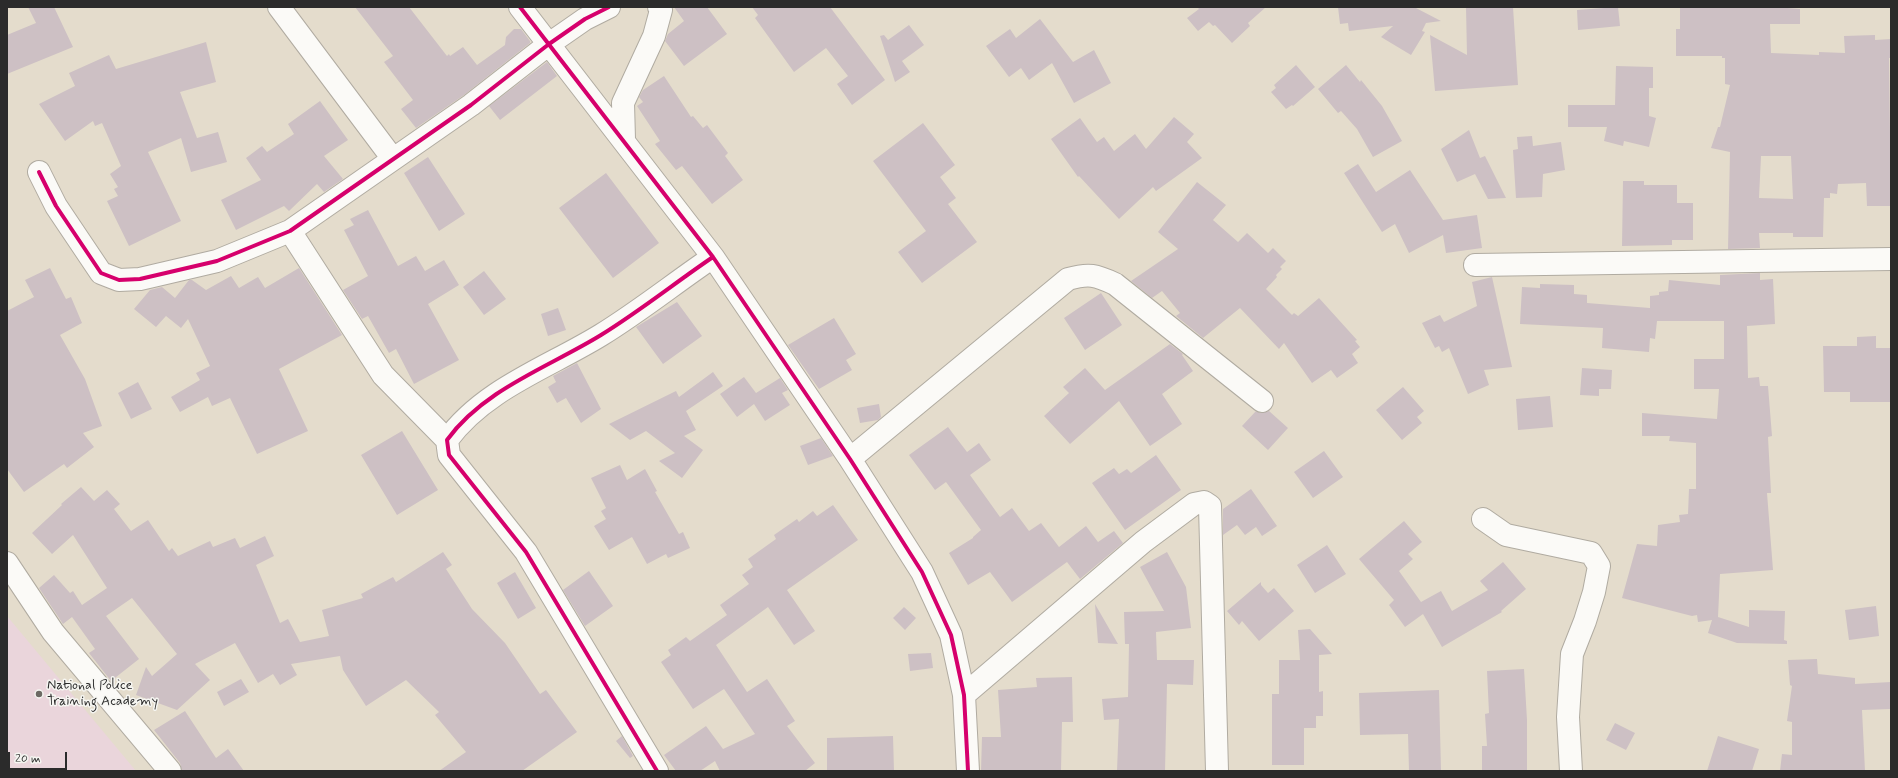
<!DOCTYPE html>
<html>
<head>
<meta charset="utf-8">
<style>
  body { margin:0 }
  #map { position:relative; width:1898px; height:778px; overflow:hidden; background:#e4dccc; font-family:Mynerve,sans-serif }
  canvas { display:block }
  .frame { position:absolute; inset:0; border:8px solid #2b2b2b; pointer-events:none }
  .scale { position:absolute; left:8px; top:752px; width:59px; height:18px; box-sizing:border-box; border:2px solid #2b2b2b; border-top:0; padding-left:5px; font-size:12px; line-height:14px; white-space:nowrap; color:#2b2b2b; -webkit-text-stroke:3px #f6f6f2; paint-order:stroke }
</style>
</head>
<body>
<div id="map">
<canvas width="1898" height="778"></canvas>
<div class="frame"></div>
<div class="scale">20 m</div>
</div>
<script>
const ctx = document.querySelector('canvas').getContext('2d');
ctx.lineJoin = 'round';
function fill(path, color) { ctx.fillStyle = color; ctx.fill(path, 'evenodd'); }
function stroke(path, color, width, dash) { ctx.strokeStyle = color; ctx.lineWidth = width; ctx.lineCap = dash ? 'butt' : 'round'; ctx.setLineDash(dash || []); ctx.stroke(path); }
function label(font, color, halo, rows, align = 'center') {
  ctx.font = font + ' Mynerve,sans-serif'; ctx.lineWidth = 3; ctx.setLineDash([]); ctx.textBaseline = 'middle'; ctx.strokeStyle = halo; ctx.fillStyle = color; for (const [text, x, y, turn = 0] of rows) {
    ctx.save(); ctx.translate(x, y); ctx.rotate((+turn || 0) * Math.PI / 180); ctx.textAlign = isNaN(turn) ? turn : align; if (halo) ctx.strokeText(text, 0, 0); ctx.fillText(text, 0, 0); ctx.restore();
  }
}
const built = new Path2D(`
  M 7,616 L 136,771 L 7,771 Z`);
const building = new Path2D(`
  M 28,7 L 54,7 L 73,47 L 7,74 L 7,35 L 36,23 Z
  M 355,7 L 409,7 L 447,56 L 449,54 L 450,56 L 463,47 L 477,65 L 505,45 L 506,37 L 514,29 L 521,29 L 530,41 L 530,43 L 464,95 L 416,128 L 401,109 L 413,100 L 384,62 L 393,56 Z
  M 674,7 L 707,7 L 727,34 L 684,66 L 665,41 L 668,34 L 684,21 Z
  M 752,7 L 830,7 L 885,80 L 852,105 L 837,84 L 848,76 L 826,48 L 794,72 L 755,18 L 758,15 Z
  M 1197,7 L 1266,7 L 1248,23 L 1250,26 L 1232,43 L 1215,25 L 1213,26 L 1209,22 L 1198,31 L 1187,18 L 1199,9 Z
  M 1338,7 L 1414,7 L 1441,21 L 1426,23 L 1422,31 L 1425,32 L 1411,55 L 1381,37 L 1393,26 L 1349,31 L 1348,23 L 1340,24 Z
  M 1466,7 L 1513,7 L 1518,85 L 1435,91 L 1430,35 L 1467,55 Z
  M 1618,7 L 1620,26 L 1578,30 L 1577,10 Z
  M 1680,7 L 1775,7 L 1800,9 L 1800,24 L 1770,24 L 1771,53 L 1819,55 L 1819,52 L 1845,53 L 1844,36 L 1875,35 L 1875,40 L 1891,39 L 1891,58 L 1889,58 L 1891,206 L 1867,206 L 1866,183 L 1838,184 L 1837,194 L 1830,193 L 1830,198 L 1824,198 L 1823,237 L 1793,237 L 1793,233 L 1759,233 L 1760,248 L 1728,249 L 1730,152 L 1711,148 L 1718,127 L 1720,127 L 1730,85 L 1725,84 L 1725,58 L 1722,58 L 1722,56 L 1676,56 L 1676,29 L 1680,29 ZM 1761,156 L 1791,156 L 1793,199 L 1759,198 Z
  M 1040,19 L 1073,62 L 1094,50 L 1111,83 L 1074,103 L 1052,63 L 1029,80 L 1021,68 L 1009,77 L 986,46 L 1010,29 L 1016,38 Z
  M 909,25 L 924,45 L 902,61 L 910,72 L 895,82 L 880,36 L 884,35 L 888,40 Z
  M 206,42 L 216,82 L 180,92 L 197,138 L 218,132 L 227,162 L 191,172 L 181,138 L 148,152 L 181,221 L 129,246 L 107,201 L 118,196 L 114,189 L 118,187 L 110,174 L 121,166 L 102,123 L 95,126 L 93,121 L 65,141 L 39,104 L 75,86 L 69,73 L 109,55 L 116,69 Z
  M 547,62 L 557,76 L 500,120 L 489,106 Z
  M 1296,65 L 1315,87 L 1293,106 L 1292,105 L 1286,109 L 1271,92 L 1276,88 L 1274,85 Z
  M 1346,65 L 1360,82 L 1361,80 L 1382,106 L 1402,141 L 1373,157 L 1357,129 L 1341,111 L 1338,113 L 1318,89 Z
  M 1616,66 L 1653,67 L 1653,88 L 1649,88 L 1649,116 L 1656,118 L 1649,147 L 1624,141 L 1623,146 L 1604,141 L 1607,127 L 1568,127 L 1568,105 L 1615,105 Z
  M 664,76 L 691,117 L 693,116 L 703,128 L 707,125 L 728,153 L 725,156 L 743,180 L 712,204 L 682,166 L 676,170 L 655,144 L 660,141 L 637,106 L 643,102 L 639,97 L 643,90 Z
  M 320,101 L 348,140 L 324,156 L 343,179 L 324,192 L 317,184 L 289,211 L 284,206 L 236,230 L 221,200 L 261,180 L 246,158 L 262,146 L 267,152 L 294,134 L 288,124 Z
  M 1174,117 L 1194,134 L 1187,142 L 1202,158 L 1156,191 L 1153,187 L 1119,219 L 1079,176 L 1078,177 L 1051,139 L 1080,118 L 1097,142 L 1104,137 L 1114,151 L 1135,134 L 1146,149 Z
  M 923,123 L 955,165 L 940,177 L 956,198 L 948,204 L 977,242 L 922,283 L 898,252 L 926,231 L 873,161 Z
  M 1469,130 L 1480,158 L 1485,156 L 1506,198 L 1488,199 L 1475,174 L 1457,182 L 1441,149 Z
  M 1532,136 L 1533,146 L 1561,142 L 1565,170 L 1543,174 L 1542,197 L 1516,198 L 1513,150 L 1518,149 L 1517,137 Z
  M 428,157 L 465,214 L 439,231 L 404,173 Z
  M 1358,164 L 1376,192 L 1410,170 L 1443,220 L 1477,215 L 1482,248 L 1446,253 L 1443,235 L 1409,253 L 1395,224 L 1382,232 L 1344,173 Z
  M 606,173 L 659,243 L 613,278 L 559,208 Z
  M 1623,181 L 1644,181 L 1644,185 L 1677,185 L 1677,203 L 1693,203 L 1693,240 L 1672,240 L 1672,245 L 1622,246 Z
  M 1197,182 L 1226,205 L 1213,220 L 1238,242 L 1247,233 L 1268,253 L 1273,248 L 1286,261 L 1280,267 L 1282,269 L 1276,275 L 1277,277 L 1266,289 L 1292,315 L 1294,313 L 1298,316 L 1319,298 L 1357,340 L 1355,341 L 1360,347 L 1352,354 L 1358,363 L 1337,378 L 1331,370 L 1312,383 L 1284,343 L 1279,349 L 1240,308 L 1203,338 L 1176,316 L 1180,313 L 1162,291 L 1152,298 L 1131,281 L 1178,249 L 1158,232 Z
  M 368,210 L 398,266 L 416,256 L 425,271 L 444,260 L 459,285 L 428,304 L 459,360 L 414,384 L 396,349 L 389,353 L 368,316 L 362,319 L 343,290 L 368,276 L 344,230 L 354,225 L 350,219 Z
  M 50,268 L 66,299 L 71,297 L 82,323 L 60,335 L 85,379 L 102,426 L 83,433 L 94,447 L 67,468 L 64,464 L 24,492 L 7,469 L 7,311 L 34,297 L 25,280 Z
  M 299,268 L 342,335 L 279,369 L 308,431 L 257,454 L 230,398 L 212,406 L 208,397 L 180,412 L 171,397 L 200,380 L 196,373 L 210,366 L 188,319 L 181,328 L 166,316 L 156,327 L 134,309 L 150,290 L 162,287 L 175,298 L 189,280 L 192,280 L 206,290 L 231,276 L 239,288 L 258,277 L 265,288 Z
  M 484,271 L 506,299 L 484,315 L 463,287 Z
  M 1760,273 L 1760,280 L 1773,279 L 1775,324 L 1747,326 L 1748,378 L 1759,377 L 1760,386 L 1768,386 L 1772,436 L 1768,437 L 1771,493 L 1767,493 L 1773,570 L 1720,574 L 1718,617 L 1749,627 L 1749,610 L 1785,611 L 1784,640 L 1787,641 L 1787,644 L 1737,643 L 1708,633 L 1712,620 L 1698,622 L 1697,615 L 1692,616 L 1622,598 L 1637,544 L 1657,546 L 1658,525 L 1680,522 L 1679,515 L 1688,514 L 1689,489 L 1696,489 L 1696,443 L 1669,441 L 1670,436 L 1642,436 L 1642,413 L 1717,419 L 1719,389 L 1694,389 L 1694,359 L 1724,359 L 1724,321 L 1657,321 L 1655,339 L 1650,338 L 1649,352 L 1602,348 L 1603,328 L 1520,324 L 1522,287 L 1540,288 L 1540,284 L 1574,285 L 1574,294 L 1587,295 L 1587,303 L 1650,308 L 1650,296 L 1659,295 L 1659,292 L 1668,291 L 1669,280 L 1720,285 L 1720,275 Z
  M 1492,277 L 1512,367 L 1484,370 L 1489,385 L 1468,394 L 1449,348 L 1442,352 L 1439,346 L 1435,348 L 1422,323 L 1440,315 L 1444,322 L 1477,306 L 1472,282 Z
  M 1101,293 L 1122,325 L 1085,350 L 1064,318 Z
  M 677,302 L 702,336 L 663,364 L 636,327 Z
  M 558,308 L 566,330 L 548,336 L 541,314 Z
  M 834,318 L 856,354 L 846,360 L 852,370 L 819,389 L 788,345 Z
  M 1876,336 L 1876,348 L 1891,348 L 1891,402 L 1850,402 L 1850,392 L 1824,392 L 1823,346 L 1857,346 L 1857,337 Z
  M 1170,344 L 1183,354 L 1182,355 L 1193,371 L 1162,394 L 1182,424 L 1150,446 L 1119,401 L 1070,444 L 1044,416 L 1069,393 L 1063,387 L 1085,368 L 1105,390 Z
  M 577,363 L 601,409 L 581,423 L 566,398 L 557,403 L 548,387 L 556,382 L 553,376 Z
  M 1582,368 L 1612,370 L 1611,389 L 1599,389 L 1599,396 L 1580,395 Z
  M 713,372 L 723,386 L 686,411 L 696,430 L 684,436 L 703,450 L 682,478 L 659,461 L 675,453 L 646,431 L 630,440 L 609,424 L 676,391 L 679,397 Z
  M 744,377 L 756,393 L 780,378 L 788,390 L 782,393 L 790,405 L 765,421 L 754,404 L 737,417 L 720,394 Z
  M 138,382 L 152,409 L 131,419 L 118,393 Z
  M 1403,387 L 1424,411 L 1417,417 L 1422,423 L 1402,440 L 1376,410 Z
  M 1550,396 L 1553,427 L 1518,430 L 1516,399 Z
  M 879,404 L 881,417 L 878,420 L 860,423 L 857,408 Z
  M 1256,411 L 1261,413 L 1269,411 L 1288,428 L 1268,450 L 1242,426 Z
  M 948,427 L 967,452 L 979,443 L 991,460 L 970,475 L 1000,517 L 1012,508 L 1029,531 L 1041,523 L 1059,547 L 1086,526 L 1098,542 L 1114,531 L 1123,543 L 1080,579 L 1067,562 L 1012,602 L 990,572 L 968,585 L 949,553 L 973,538 L 973,537 L 981,530 L 946,482 L 935,490 L 909,455 Z
  M 402,431 L 438,490 L 397,515 L 361,455 Z
  M 821,438 L 833,456 L 808,465 L 800,446 Z
  M 1324,451 L 1343,477 L 1313,498 L 1294,472 Z
  M 1156,455 L 1181,490 L 1125,530 L 1092,483 L 1114,468 L 1119,474 L 1127,469 L 1131,473 Z
  M 620,465 L 627,480 L 645,469 L 657,491 L 655,492 L 679,534 L 683,532 L 690,548 L 668,558 L 666,554 L 647,564 L 632,537 L 609,550 L 594,526 L 606,519 L 601,511 L 606,508 L 591,478 Z
  M 81,487 L 94,501 L 107,490 L 120,504 L 114,509 L 131,531 L 148,520 L 169,551 L 172,548 L 178,556 L 210,541 L 213,547 L 235,538 L 240,548 L 265,536 L 274,556 L 256,565 L 280,623 L 288,619 L 300,642 L 329,636 L 322,610 L 363,598 L 361,594 L 393,577 L 396,582 L 443,552 L 452,565 L 446,569 L 472,609 L 505,643 L 540,694 L 546,690 L 577,732 L 522,771 L 439,771 L 466,752 L 435,715 L 439,712 L 406,680 L 366,706 L 343,670 L 340,656 L 291,664 L 297,675 L 280,685 L 273,674 L 258,683 L 235,643 L 195,664 L 210,680 L 177,710 L 136,695 L 146,667 L 152,676 L 177,654 L 132,598 L 106,616 L 139,659 L 111,681 L 89,653 L 95,649 L 72,617 L 63,624 L 39,588 L 54,575 L 70,593 L 73,591 L 82,605 L 107,588 L 73,535 L 52,554 L 32,533 L 62,505 L 61,504 Z
  M 1251,489 L 1277,526 L 1262,536 L 1256,527 L 1245,535 L 1237,525 L 1223,535 L 1223,509 Z
  M 833,505 L 858,540 L 787,590 L 815,631 L 794,645 L 768,607 L 716,645 L 747,692 L 767,679 L 795,721 L 787,726 L 815,763 L 805,771 L 720,771 L 715,761 L 700,771 L 676,771 L 664,755 L 706,726 L 723,749 L 755,734 L 724,689 L 693,709 L 661,662 L 671,655 L 668,650 L 686,637 L 690,641 L 727,615 L 720,605 L 749,584 L 742,575 L 753,567 L 748,559 L 776,539 L 774,535 L 797,519 L 799,522 L 813,511 L 817,516 Z
  M 1404,521 L 1422,542 L 1408,554 L 1413,559 L 1399,571 L 1421,602 L 1441,591 L 1452,611 L 1488,590 L 1480,581 L 1503,562 L 1526,589 L 1501,611 L 1502,612 L 1442,647 L 1423,614 L 1405,627 L 1389,605 L 1394,600 L 1359,559 Z
  M 1327,545 L 1346,574 L 1315,593 L 1297,565 Z
  M 1167,552 L 1186,587 L 1191,628 L 1156,632 L 1157,660 L 1194,660 L 1193,685 L 1167,684 L 1165,771 L 1117,771 L 1119,719 L 1104,720 L 1102,699 L 1128,697 L 1129,644 L 1125,644 L 1124,612 L 1164,611 L 1140,567 Z
  M 589,571 L 613,606 L 585,626 L 563,590 Z
  M 515,572 L 536,608 L 518,619 L 497,583 Z
  M 1261,582 L 1261,585 L 1268,593 L 1274,588 L 1294,611 L 1259,641 L 1242,621 L 1239,625 L 1227,611 Z
  M 1095,604 L 1118,644 L 1098,643 Z
  M 1876,606 L 1879,636 L 1849,640 L 1845,610 Z
  M 904,607 L 916,618 L 905,630 L 893,618 Z
  M 1310,629 L 1332,654 L 1319,655 L 1319,692 L 1323,691 L 1323,716 L 1316,716 L 1316,728 L 1304,728 L 1304,765 L 1272,765 L 1272,694 L 1279,694 L 1279,660 L 1300,660 L 1298,630 Z
  M 931,653 L 933,668 L 910,671 L 908,654 Z
  M 1817,659 L 1818,674 L 1855,678 L 1855,684 L 1891,682 L 1891,709 L 1862,710 L 1865,771 L 1780,771 L 1782,754 L 1792,755 L 1792,722 L 1787,721 L 1792,686 L 1790,685 L 1788,660 Z
  M 1524,669 L 1527,720 L 1527,771 L 1482,771 L 1482,746 L 1487,746 L 1485,714 L 1489,713 L 1487,671 Z
  M 1072,677 L 1073,722 L 1062,722 L 1061,771 L 981,771 L 982,737 L 1001,737 L 998,690 L 1037,687 L 1036,678 Z
  M 241,679 L 249,692 L 224,706 L 217,692 Z
  M 1439,690 L 1441,771 L 1409,771 L 1408,734 L 1360,735 L 1359,693 Z
  M 185,711 L 216,758 L 228,749 L 244,771 L 182,771 L 180,763 L 154,730 Z
  M 1615,723 L 1635,733 L 1626,750 L 1606,740 Z
  M 622,736 L 633,756 L 630,758 L 616,741 Z
  M 893,736 L 894,771 L 827,771 L 827,738 Z
  M 1718,736 L 1759,749 L 1752,771 L 1707,771 Z`);
const minor = new Path2D(`
  M 279,7 L 393,159
  M 520,7 L 713,257 L 850,459 L 922,572 L 951,635 L 964,695 L 968,771
  M 624,139 L 623,103 L 654,36 L 661,10 L 659,7
  M 39,172 L 56,206 L 101,273 L 119,280 L 140,279 L 217,261 L 290,231 L 471,105 L 549,44 L 585,19 L 609,7
  M 290,231 L 383,375 L 447,440
  M 1475,265 L 1891,259
  M 850,459 L 1068,279 C 1089,273 1096,275 1115,284 L 1262,401
  M 1483,519 L 1506,535 L 1591,553 L 1599,566 L 1594,592 L 1585,621 L 1572,654 L 1568,717 L 1571,771
  M 7,563 L 53,632 L 170,771
  M 964,695 L 1143,542 L 1194,504 L 1204,502 L 1210,506 L 1217,771
  M 657,771 L 526,552 L 449,455 L 447,440 C 484,389 549,367 601,335 C 640,311 676,282 713,257`);
const cycleway = new Path2D(`
  M 520,7 L 713,257 L 850,459 L 922,572 L 951,635 L 964,695 L 968,771
  M 39,172 L 56,206 L 101,273 L 119,280 L 140,279 L 217,261 L 290,231 L 471,105 L 549,44 L 585,19 L 609,7
  M 657,771 L 526,552 L 449,455 L 447,440 C 484,389 549,367 601,335 C 640,311 676,282 713,257`);
const markers = [
  [39,694,4,"#6c6963"]
];
const poiNames = [
  ["National Police",47,686],
  ["Training Academy",47,702]
];
fill(built, '#ead5db');
fill(building, '#cdc0c4');
stroke(minor, '#b0aba1', 24);
stroke(minor, '#fbfaf7', 22);
stroke(cycleway, '#d6006c', 4);
for (const [x, y, r, color] of markers) { const dot = new Path2D(); dot.arc(x, y, r, 0, 2 * Math.PI); ctx.fillStyle = color; ctx.fill(dot); stroke(dot, '#f6f6f2', 1.5); }
label('14px', '#2b2b2b', '#f6f6f2', poiNames, 'left');
</script>
</body>
</html>
